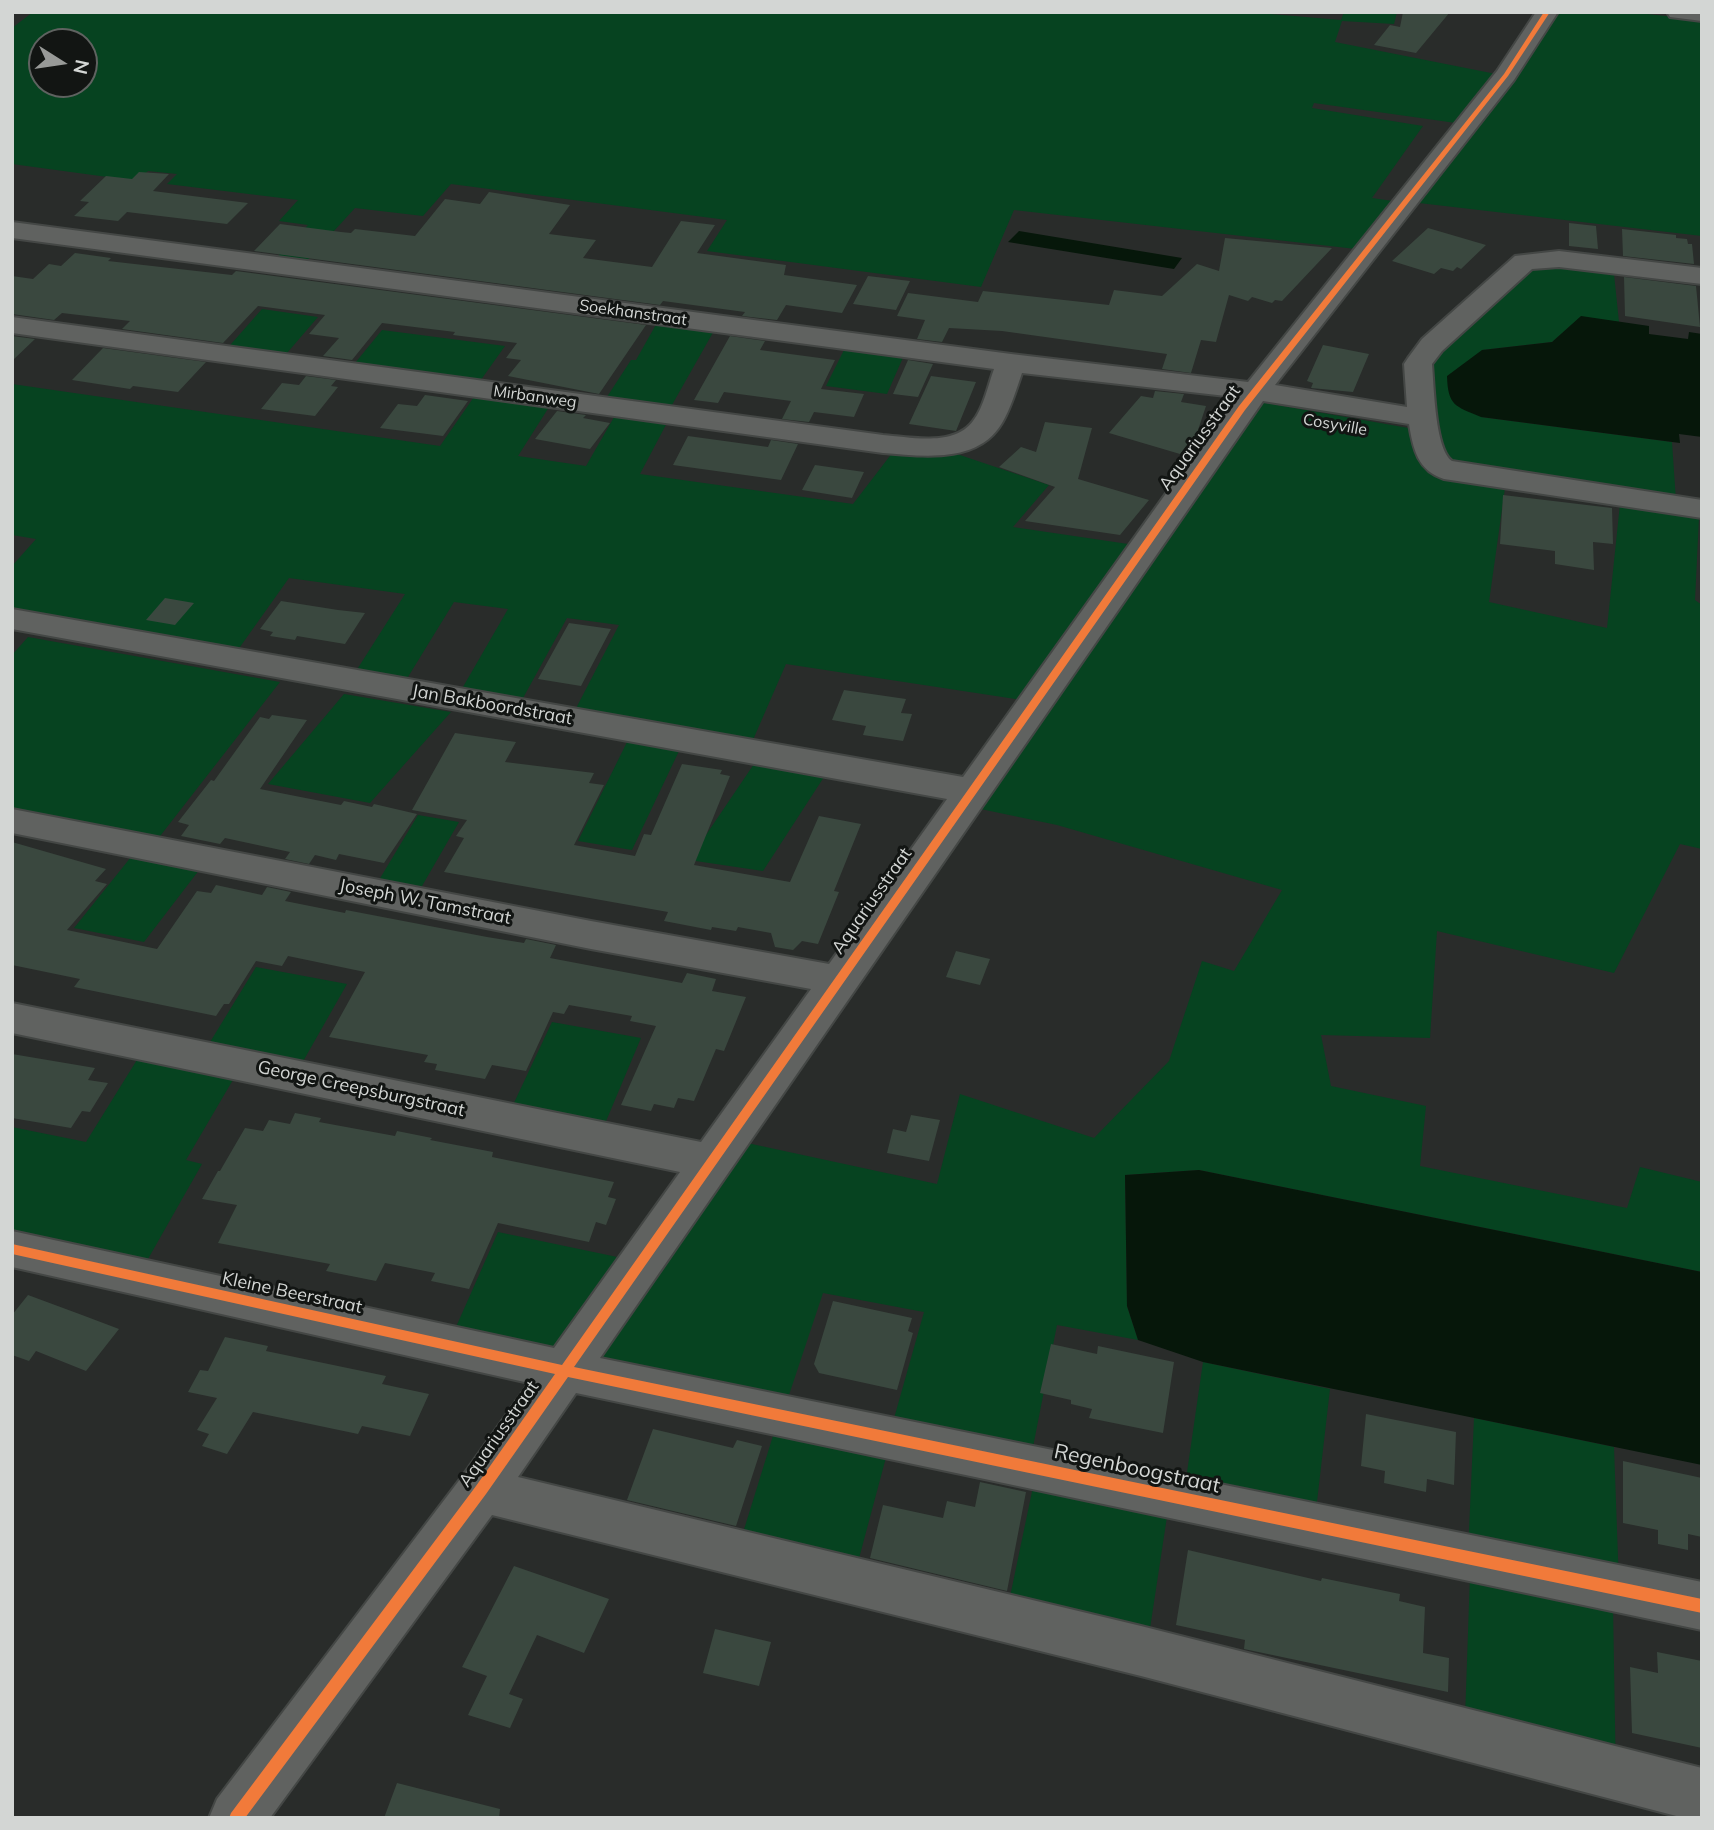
<!DOCTYPE html>
<html>
<head>
<meta charset="utf-8">
<style>
  body { margin:0 }
  #map { position:relative; width:1714px; height:1830px; overflow:hidden; background:#292c2a; font-family:Mulish,sans-serif }
  canvas { display:block }
  .frame { position:absolute; inset:0; border:14px solid #d3d6d4; pointer-events:none }
  .north { position:absolute; left:28px; top:28px; width:70px; height:70px; box-sizing:border-box; background:#121513; border:2px solid #5f6260; border-radius:50%; rotate:102deg; font-size:19px; font-weight:700; line-height:28px; text-align:center; color:#d3d6d4 }
  .north::after { content:''; display:block; margin:auto; width:24px; height:32px; background:#989a98; clip-path:polygon(50% 0,100% 100%,50% 72%,0 100%) }
</style>
</head>
<body>
<div id="map">
<canvas width="1714" height="1830"></canvas>
<div class="frame"></div>
<div class="north">N</div>
</div>
<script>
const ctx = document.querySelector('canvas').getContext('2d');
ctx.lineJoin = 'round';
function fill(path, color) { ctx.fillStyle = color; ctx.fill(path, 'evenodd'); }
function stroke(path, color, width, dash) { ctx.strokeStyle = color; ctx.lineWidth = width; ctx.lineCap = dash ? 'butt' : 'round'; ctx.setLineDash(dash || []); ctx.stroke(path); }
function label(font, color, halo, rows, align = 'center') {
  ctx.font = font + ' Mulish,sans-serif'; ctx.lineWidth = 6; ctx.setLineDash([]); ctx.textBaseline = 'middle'; ctx.strokeStyle = halo; ctx.fillStyle = color; for (const [text, x, y, turn = 0] of rows) {
    ctx.save(); ctx.translate(x, y); ctx.rotate((+turn || 0) * Math.PI / 180); ctx.textAlign = isNaN(turn) ? turn : align; if (halo) ctx.strokeText(text, 0, 0); ctx.fillText(text, 0, 0); ctx.restore();
  }
}
const green = new Path2D(`
  M 33,12 L 1247,12 L 1341,20 L 1344,12 L 1397,12 L 1394,24 L 1342,21 L 1335,42 L 1496,74 L 1456,123 L 1314,103 L 1312,108 L 1423,126 L 1372,198 L 1393,201 L 1356,249 L 1014,210 L 981,287 L 707,251 L 727,220 L 451,184 L 423,216 L 355,208 L 302,266 L 272,262 L 308,225 L 279,221 L 298,200 L 167,184 L 177,174 L 148,171 L 137,181 L 12,164 L 12,28 ZM 42,42 L 84,42 L 84,84 L 42,84 Z
  M 1554,12 L 1629,12 L 1702,20 L 1702,236 L 1419,203 L 1516,77 Z
  M 1549,266 L 1614,274 L 1619,322 L 1581,317 L 1552,342 L 1482,350 L 1481,417 L 1672,442 L 1676,501 L 1466,470 L 1443,457 L 1427,362 L 1516,272 Z
  M 262,309 L 318,317 L 281,360 L 224,352 Z
  M 658,321 L 715,329 L 668,412 L 603,403 L 631,360 L 636,360 Z
  M 382,330 L 505,346 L 478,384 L 351,368 Z
  M 846,346 L 905,353 L 887,394 L 826,386 Z
  M 12,384 L 440,446 L 476,394 L 551,404 L 518,456 L 586,466 L 617,412 L 669,419 L 640,474 L 853,504 L 896,448 L 948,451 L 1049,485 L 1013,527 L 1135,545 L 1022,700 L 786,664 L 749,749 L 570,720 L 619,625 L 567,618 L 517,709 L 456,699 L 508,609 L 454,602 L 400,690 L 349,682 L 405,594 L 289,578 L 230,661 L 12,623 L 12,566 L 36,539 L 12,535 Z
  M 1260,402 L 1420,430 L 1425,462 L 1505,488 L 1489,602 L 1607,628 L 1620,504 L 1699,517 L 1695,600 L 1702,605 L 1702,849 L 1680,844 L 1614,973 L 1437,931 L 1430,1038 L 1321,1035 L 1331,1086 L 1426,1106 L 1420,1166 L 1627,1208 L 1640,1167 L 1702,1182 L 1702,1272 L 1199,1170 L 1125,1175 L 1127,1306 L 1138,1340 L 1057,1325 L 1031,1457 L 891,1429 L 924,1312 L 823,1293 L 788,1398 L 603,1363 L 598,1356 L 738,1141 L 937,1184 L 960,1094 L 1094,1138 L 1169,1061 L 1202,961 L 1234,971 L 1282,890 L 1057,825 L 971,807 Z
  M 28,637 L 280,682 L 157,840 L 12,812 L 12,655 Z
  M 344,694 L 451,712 L 370,803 L 268,784 Z
  M 627,742 L 679,751 L 632,850 L 578,841 Z
  M 754,764 L 824,777 L 763,871 L 689,860 Z
  M 418,815 L 459,822 L 418,893 L 376,885 Z
  M 135,852 L 203,865 L 144,942 L 74,928 Z
  M 256,967 L 347,984 L 301,1065 L 207,1047 Z
  M 552,1022 L 641,1038 L 604,1126 L 512,1107 Z
  M 140,1055 L 237,1073 L 186,1160 L 202,1164 L 144,1266 L 12,1239 L 12,1127 L 86,1142 Z
  M 498,1232 L 622,1258 L 556,1349 L 452,1336 Z
  M 1203,1362 L 1330,1389 L 1315,1519 L 1184,1493 Z
  M 1474,1418 L 1614,1447 L 1619,1585 L 1468,1553 Z
  M 776,1426 L 888,1450 L 850,1592 L 733,1565 Z
  M 1034,1482 L 1168,1510 L 1144,1668 L 1002,1635 Z
  M 1470,1575 L 1613,1606 L 1616,1782 L 1464,1747 Z`);
const water = new Path2D(`
  M 1019,231 L 1182,258 L 1174,269 L 1008,242 Z
  M 1581,316 L 1649,326 L 1649,334 L 1688,339 L 1689,332 L 1702,334 L 1702,437 L 1679,434 L 1680,443 L 1481,417 C 1455,406 1448,406 1447,376 L 1482,350 L 1552,342 Z
  M 1199,1170 L 1702,1272 L 1702,1465 L 1203,1362 L 1138,1340 L 1127,1306 L 1125,1175 Z`);
const building = new Path2D(`
  M 1403,12 L 1450,12 L 1416,53 L 1374,45 L 1390,25 L 1400,27 Z
  M 139,172 L 169,174 L 153,191 L 248,203 L 227,224 L 127,212 L 118,221 L 74,216 L 89,202 L 80,201 L 106,176 L 132,179 Z
  M 489,192 L 570,205 L 549,234 L 596,240 L 583,258 L 652,267 L 681,221 L 715,225 L 697,253 L 786,265 L 784,275 L 857,285 L 842,313 L 786,305 L 777,320 L 742,316 L 745,312 L 663,301 L 660,305 L 254,251 L 280,224 L 341,232 L 351,233 L 355,229 L 415,236 L 445,199 L 480,204 Z
  M 1569,223 L 1596,226 L 1598,249 L 1569,246 Z
  M 1428,228 L 1486,245 L 1461,269 L 1457,267 L 1453,271 L 1441,268 L 1434,274 L 1392,261 Z
  M 1622,229 L 1676,235 L 1676,238 L 1687,239 L 1688,244 L 1692,244 L 1694,264 L 1623,256 Z
  M 1225,238 L 1332,248 L 1282,301 L 1275,300 L 1272,303 L 1252,297 L 1248,301 L 1229,295 L 1216,342 L 1201,340 L 1191,373 L 1162,369 L 1167,354 L 1002,331 L 949,328 L 942,342 L 917,339 L 925,320 L 897,316 L 908,293 L 978,302 L 983,291 L 1109,305 L 1114,290 L 1162,296 L 1197,264 L 1219,271 Z
  M 75,253 L 111,258 L 108,261 L 232,275 L 236,271 L 646,325 L 599,394 L 508,376 L 521,360 L 506,358 L 517,343 L 453,335 L 455,332 L 382,323 L 352,360 L 323,356 L 339,338 L 309,334 L 325,315 L 258,306 L 223,343 L 122,329 L 130,321 L 62,313 L 54,320 L 12,314 L 12,276 L 33,279 L 49,264 L 61,266 Z
  M 868,276 L 910,281 L 896,310 L 853,304 Z
  M 1624,277 L 1696,286 L 1700,327 L 1625,316 Z
  M 12,336 L 35,339 L 12,361 Z
  M 730,336 L 765,341 L 760,350 L 835,360 L 821,389 L 864,394 L 854,417 L 814,412 L 809,422 L 782,419 L 791,401 L 724,392 L 718,403 L 694,400 Z
  M 1323,345 L 1369,354 L 1353,392 L 1311,388 L 1313,383 L 1307,381 Z
  M 103,348 L 206,362 L 178,392 L 133,386 L 130,389 L 72,380 Z
  M 908,360 L 933,364 L 918,397 L 893,394 Z
  M 306,376 L 336,380 L 331,386 L 338,387 L 315,416 L 261,409 L 282,383 L 299,385 Z
  M 931,376 L 976,382 L 956,431 L 909,424 Z
  M 1155,391 L 1184,394 L 1181,402 L 1206,406 L 1196,436 L 1180,454 L 1109,433 L 1141,396 L 1153,398 Z
  M 425,395 L 468,401 L 443,436 L 380,428 L 398,404 L 417,406 Z
  M 557,411 L 586,415 L 583,418 L 610,423 L 590,449 L 535,439 Z
  M 1045,422 L 1092,428 L 1078,479 L 1149,500 L 1120,535 L 1025,521 L 1055,487 L 999,467 L 1021,447 L 1036,452 Z
  M 688,436 L 768,447 L 771,440 L 798,444 L 781,480 L 673,465 Z
  M 815,465 L 864,472 L 852,498 L 802,490 Z
  M 1503,495 L 1612,508 L 1613,544 L 1593,542 L 1594,570 L 1555,564 L 1555,551 L 1500,544 Z
  M 165,598 L 194,603 L 175,625 L 146,620 Z
  M 281,601 L 338,610 L 365,613 L 345,644 L 297,636 L 295,640 L 270,636 L 273,632 L 260,629 Z
  M 569,623 L 611,629 L 581,686 L 538,679 Z
  M 844,690 L 906,699 L 901,713 L 912,714 L 903,741 L 863,735 L 866,726 L 832,720 Z
  M 272,715 L 307,720 L 260,789 L 341,805 L 344,801 L 372,807 L 374,804 L 417,814 L 384,863 L 339,854 L 336,860 L 315,855 L 309,864 L 285,859 L 290,852 L 225,838 L 220,844 L 181,836 L 189,825 L 178,822 L 211,780 L 214,781 L 260,717 L 269,719 Z
  M 455,733 L 516,742 L 505,762 L 594,773 L 589,783 L 604,785 L 574,845 L 635,856 L 644,834 L 651,835 L 682,764 L 722,770 L 720,774 L 730,776 L 694,865 L 790,882 L 819,816 L 861,824 L 834,891 L 839,892 L 818,944 L 802,941 L 793,950 L 775,947 L 771,933 L 738,927 L 736,931 L 712,927 L 711,930 L 664,921 L 668,912 L 444,872 L 464,838 L 456,836 L 467,820 L 412,810 Z
  M 12,842 L 106,869 L 95,881 L 107,884 L 67,930 L 157,949 L 197,891 L 211,893 L 216,885 L 262,895 L 267,887 L 291,892 L 285,901 L 345,913 L 346,910 L 487,937 L 524,943 L 526,939 L 556,945 L 550,958 L 682,983 L 687,973 L 716,979 L 712,991 L 746,997 L 724,1051 L 716,1049 L 694,1101 L 678,1098 L 674,1108 L 654,1104 L 651,1111 L 621,1105 L 656,1026 L 630,1021 L 632,1016 L 569,1005 L 564,1014 L 553,1012 L 526,1071 L 492,1065 L 485,1079 L 435,1070 L 437,1064 L 424,1062 L 428,1055 L 329,1037 L 365,972 L 288,956 L 282,966 L 256,961 L 229,1004 L 224,1004 L 216,1016 L 74,987 L 80,979 L 12,965 Z
  M 956,951 L 990,959 L 980,985 L 946,977 Z
  M 12,1054 L 95,1068 L 88,1080 L 108,1083 L 90,1112 L 82,1111 L 71,1128 L 12,1118 Z
  M 295,1113 L 321,1118 L 319,1122 L 395,1136 L 397,1131 L 432,1138 L 430,1140 L 493,1152 L 492,1157 L 614,1182 L 608,1197 L 616,1199 L 606,1225 L 596,1222 L 589,1242 L 498,1223 L 469,1289 L 431,1281 L 435,1273 L 385,1263 L 376,1281 L 326,1271 L 330,1264 L 218,1243 L 237,1205 L 202,1199 L 218,1171 L 220,1171 L 245,1128 L 263,1131 L 269,1120 L 290,1124 Z
  M 911,1115 L 940,1120 L 929,1161 L 887,1153 L 893,1129 L 906,1132 Z
  M 28,1295 L 82,1315 L 119,1329 L 86,1371 L 36,1351 L 29,1361 L 12,1355 L 12,1315 Z
  M 833,1301 L 912,1318 L 908,1331 L 913,1333 L 897,1390 L 819,1373 L 814,1364 Z
  M 225,1337 L 268,1346 L 266,1351 L 386,1376 L 382,1384 L 429,1394 L 410,1436 L 362,1426 L 358,1434 L 253,1412 L 227,1454 L 202,1446 L 209,1434 L 197,1430 L 217,1398 L 188,1392 L 200,1370 L 208,1371 Z
  M 1051,1344 L 1097,1354 L 1098,1346 L 1174,1362 L 1163,1433 L 1089,1418 L 1092,1409 L 1071,1404 L 1071,1400 L 1040,1393 Z
  M 1366,1414 L 1456,1432 L 1454,1485 L 1427,1479 L 1426,1492 L 1384,1483 L 1385,1471 L 1361,1466 Z
  M 653,1429 L 733,1448 L 737,1440 L 762,1446 L 736,1526 L 627,1500 Z
  M 1623,1461 L 1702,1478 L 1702,1537 L 1688,1534 L 1688,1550 L 1658,1544 L 1658,1530 L 1623,1523 Z
  M 980,1482 L 1026,1492 L 1007,1591 L 870,1558 L 883,1505 L 943,1518 L 947,1501 L 975,1507 Z
  M 1188,1550 L 1321,1581 L 1322,1578 L 1400,1594 L 1399,1601 L 1425,1607 L 1423,1653 L 1449,1658 L 1448,1692 L 1244,1649 L 1245,1640 L 1176,1625 Z
  M 514,1566 L 609,1599 L 584,1653 L 537,1635 L 509,1694 L 523,1699 L 510,1728 L 468,1715 L 487,1676 L 462,1667 Z
  M 715,1629 L 771,1642 L 759,1686 L 703,1673 Z
  M 1657,1652 L 1702,1661 L 1702,1748 L 1632,1733 L 1630,1667 L 1658,1673 Z
  M 397,1783 L 500,1809 L 499,1818 L 384,1818 Z`);
const minor = new Path2D(`
  M 1536,12 L 1558,12 L 1514,80 L 1275,385 L 1407,407 L 1404,364 L 1408,358 L 1422,339 L 1515,256 L 1559,251 L 1702,268 L 1702,284 L 1559,267 L 1532,269 L 1442,351 L 1432,364 C 1434,386 1435,449 1452,461 L 1702,500 L 1702,518 L 1444,479 C 1418,471 1413,449 1409,424 L 1263,401 L 600,1358 L 1702,1582 L 1702,1630 L 576,1393 L 518,1477 L 1141,1626 L 1702,1768 L 1702,1818 L 1684,1818 L 1141,1676 L 492,1515 L 270,1818 L 209,1818 L 217,1799 L 464,1474 L 529,1383 L 12,1267 L 12,1231 L 554,1348 L 680,1172 L 12,1033 L 12,1003 L 701,1142 L 811,989 L 591,949 L 12,833 L 12,809 L 591,921 L 829,964 L 947,799 L 12,629 L 12,609 L 963,777 L 1235,397 L 1022,373 C 1016,390 1011,408 1002,423 C 978,464 923,456 883,453 L 12,333 L 12,317 L 883,435 C 910,437 954,447 973,421 C 984,407 988,385 994,369 L 12,238 L 12,222 L 1011,354 L 1248,382 L 1497,71 Z
  M 1667,12 L 1702,12 L 1702,21 L 1670,17 Z`);
const cycleway = new Path2D(`
  M 1544,12 L 1550,12 L 1508,76 L 1245,410 L 574,1367 L 1702,1599 L 1702,1613 L 568,1377 L 486,1494 L 245,1818 L 229,1818 L 231,1813 L 476,1486 L 555,1374 L 12,1254 L 12,1244 L 562,1365 L 1239,406 L 1504,74 Z`);
const farStreetnames = [
  ["Soekhanstraat",633,313,8],
  ["Mirbanweg",535,397,8],
  ["Cosyville",1335,425,10]
];
const streetNames = [
  ["Aquariusstraat",1200,438,-54],
  ["Jan Bakboordstraat",492,705,10],
  ["Aquariusstraat",872,901,-55],
  ["Joseph W. Tamstraat",425,902,11],
  ["George Creepsburgstraat",361,1089,12],
  ["Kleine Beerstraat",292,1293,12],
  ["Aquariusstraat",499,1434,-55]
];
const nearStreetnames = [
  ["Regenboogstraat",1137,1469,12]
];
fill(green, '#064320');
fill(water, '#06170a');
fill(building, '#3a483f');
stroke(minor, '#444745', 4);
fill(minor, '#606260');
fill(cycleway, '#f17a3a');
label('16px', '#d3d6d4', '#121513', farStreetnames);
label('18px', '#d3d6d4', '#121513', streetNames);
label('21px', '#d3d6d4', '#121513', nearStreetnames);
</script>
</body>
</html>
